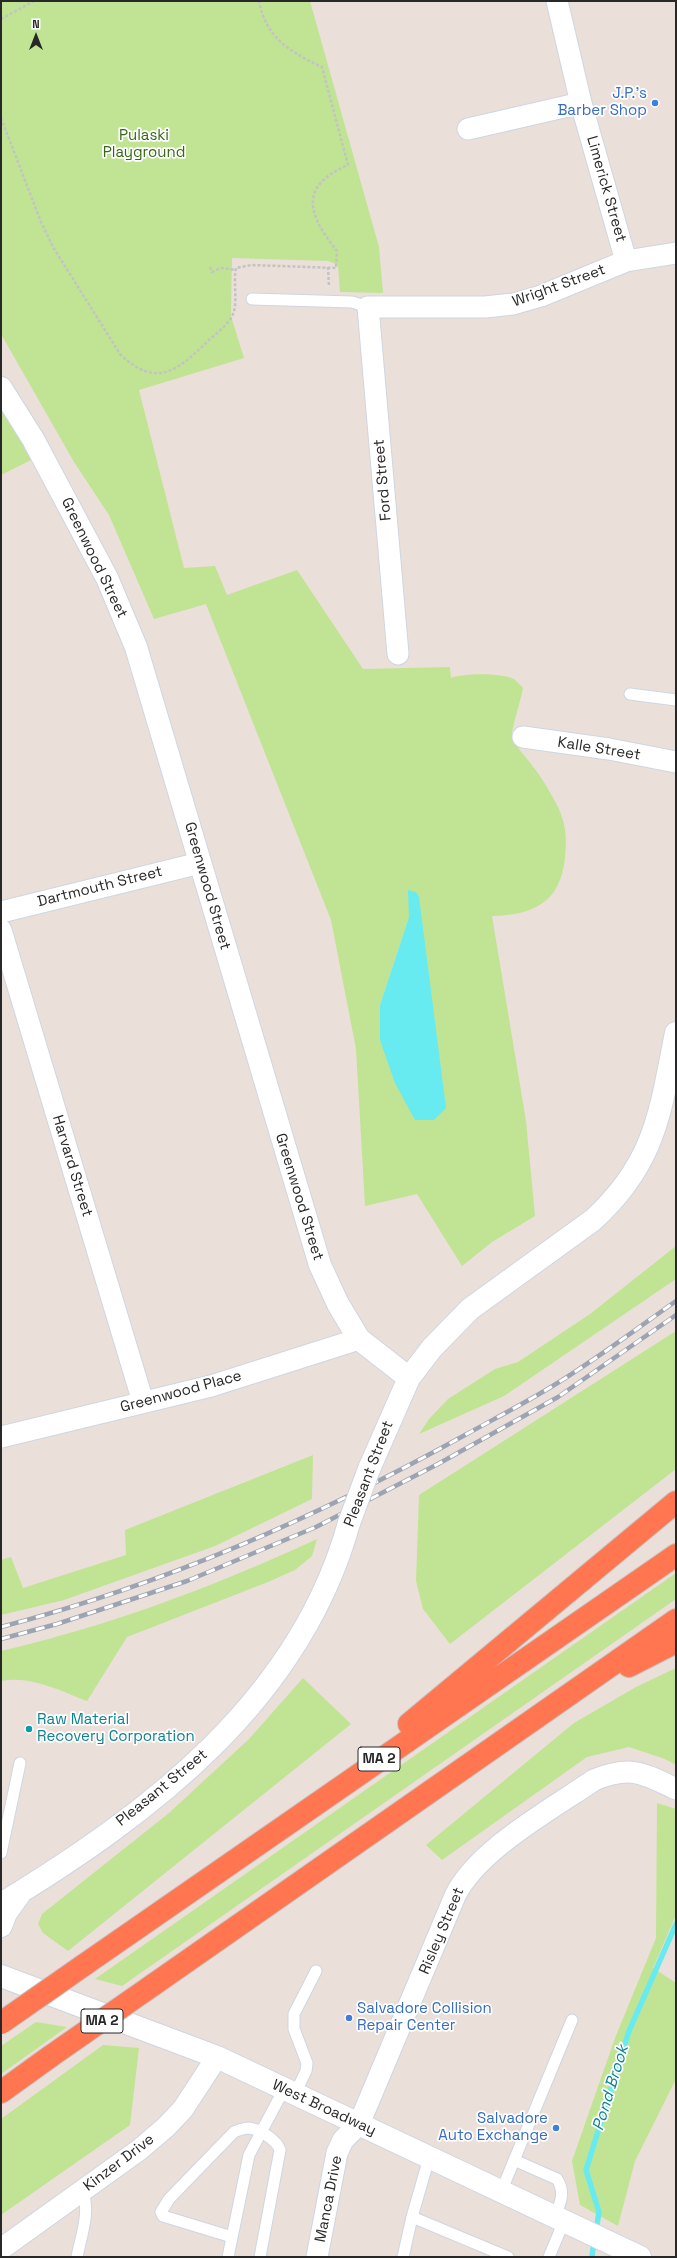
<!DOCTYPE html>
<html>
<head>
<meta charset="utf-8">
<style>
  body { margin:0 }
  #map { position:relative; width:677px; height:2258px; overflow:hidden; background:#ebdfd9; font-family:"Space Grotesk",sans-serif }
  canvas { display:block }
  .frame { position:absolute; inset:0; border:2px solid #282828; pointer-events:none }
  .north { position:absolute; left:16px; top:16px; width:40px; height:40px; -webkit-text-stroke:3px #fff; paint-order:stroke; rotate:0deg; font-size:11px; font-weight:700; line-height:16px; text-align:center; color:#282828 }
  .north::after { content:''; display:block; margin:auto; width:14px; height:18px; background:#282828; clip-path:polygon(50% 0,100% 100%,50% 72%,0 100%) }
</style>
</head>
<body>
<div id="map">
<canvas width="677" height="2258"></canvas>
<div class="frame"></div>
<div class="north">N</div>
</div>
<script>
const ctx = document.querySelector('canvas').getContext('2d');
ctx.lineJoin = 'round';
function fill(path, color) { ctx.fillStyle = color; ctx.fill(path, 'evenodd'); }
function stroke(path, color, width, dash) { ctx.strokeStyle = color; ctx.lineWidth = width; ctx.lineCap = dash ? 'butt' : 'round'; ctx.setLineDash(dash || []); ctx.stroke(path); }
function label(font, color, halo, rows, align = 'center') {
  ctx.font = font + ' "Space Grotesk",sans-serif'; ctx.lineWidth = 3.5; ctx.setLineDash([]); ctx.textBaseline = 'middle'; ctx.strokeStyle = halo; ctx.fillStyle = color; for (const [text, x, y, turn = 0] of rows) {
    ctx.save(); ctx.translate(x, y); ctx.rotate((+turn || 0) * Math.PI / 180); ctx.textAlign = isNaN(turn) ? turn : align; if (halo) ctx.strokeText(text, 0, 0); ctx.fillText(text, 0, 0); ctx.restore();
  }
}
const green = new Path2D(`
  M 1,1 L 310,1 L 379,247 L 383,293 L 340,292 L 338,265 L 328,261 L 232,258 L 231,316 L 244,358 L 139,390 L 184,568 L 215,566 L 227,595 L 297,570 L 363,669 L 450,667 L 451,678 C 465,673 500,673 514,679 C 517,681 521,686 523,688 C 522,696 511,731 512,735 C 516,749 526,756 534,768 C 543,779 551,794 558,807 C 566,824 567,839 565,857 C 561,902 534,915 492,916 L 526,1121 L 535,1216 L 492,1242 L 462,1266 L 417,1194 L 365,1206 L 356,1049 L 331,920 L 206,604 L 154,619 L 109,515 L 74,462 L 1,334 ZM 409,917 L 380,1040 L 380,1005 Z
  M 1,405 L 31,460 L 1,475 Z
  M 676,1246 L 676,1279 L 504,1396 L 419,1434 L 429,1419 L 448,1399 L 495,1369 L 518,1362 L 590,1314 Z
  M 676,1331 L 676,1469 L 450,1644 L 423,1609 L 416,1581 L 419,1495 Z
  M 313,1455 L 312,1499 L 215,1546 L 64,1600 L 1,1615 L 1,1560 L 11,1557 L 23,1588 L 126,1555 L 125,1530 Z
  M 317,1539 L 312,1556 L 295,1570 L 268,1582 L 127,1637 L 87,1701 C 61,1691 30,1675 1,1681 L 1,1651 C 112,1625 213,1587 317,1539 Z
  M 676,1573 L 676,1599 L 122,1986 L 95,1979 Z
  M 676,1668 L 676,1765 L 665,1759 L 629,1747 L 587,1757 L 442,1860 L 426,1845 L 574,1723 L 636,1687 Z
  M 303,1678 L 351,1724 L 68,1951 L 43,1933 L 38,1924 L 42,1914 L 169,1813 L 249,1739 Z
  M 657,1803 L 676,1809 L 676,1915 L 653,1968 L 676,1983 L 676,2079 L 635,2161 L 618,2226 L 580,2205 L 572,2161 L 615,2038 L 656,1938 Z
  M 36,2022 L 67,2027 L 1,2074 L 1,2046 Z
  M 103,2045 L 139,2048 L 130,2125 L 1,2215 L 1,2119 Z`);
const water = new Path2D(`
  M 408,890 L 416,892 L 419,897 L 446,1108 L 434,1120 L 415,1120 L 395,1083 L 380,1040 L 380,1005 L 409,917 Z`);
const stream = new Path2D(`
  M 596,2231 L 599,2212 L 586,2170 L 629,2031 L 676,1924
  M 592,2257 L 594,2241`);
const path = new Path2D(`
  M 1,19 L 34,1
  M 1,118 L 41,222 L 53,247 L 120,354 C 158,391 180,368 210,339 C 217,333 230,323 233,314 C 238,302 233,282 236,268 L 251,265 L 336,268 L 337,251 C 308,215 298,186 348,165 L 322,67 C 290,52 266,38 259,1
  M 210,267 L 212,272 L 221,268 L 236,270
  M 328,267 L 329,287`);
const service = new Path2D(`
  M 252,299 L 352,302 L 368,307
  M 630,694 L 676,700
  M 1,1853 L 20,1763
  M 295,2094 L 306,2071 L 307,2063 L 294,2029 L 294,2014 L 316,1971
  M 429,2158 L 412,2217 L 508,2257
  M 514,2160 L 557,2179 C 566,2193 560,2203 555,2217
  M 501,2192 L 572,2020
  M 232,2237 L 163,2216 L 161,2212 L 169,2199 L 234,2132 C 239,2130 243,2128 249,2128 C 259,2129 277,2140 280,2150 L 260,2257
  M 77,2257 C 81,2236 91,2211 82,2190
  M 228,2257 L 249,2155 L 284,2089
  M 403,2257 L 412,2217
  M 549,2257 L 564,2221`);
const minor = new Path2D(`
  M 557,1 L 581,103 L 626,261
  M 468,129 L 581,103
  M 398,654 L 368,307 L 485,307 L 513,304 L 541,296 L 626,261 L 676,253
  M 523,737 L 609,749 L 676,762
  M 1,912 L 200,863
  M 1,930 L 143,1402
  M 1,1437 L 211,1386 L 359,1339
  M 1,2249 L 139,2150 L 166,2127 L 183,2109 L 217,2057
  M 317,2257 L 337,2153 L 343,2140 L 359,2124 L 455,1896 C 477,1850 552,1809 594,1780 C 631,1765 643,1773 676,1789`);
const tertiary = new Path2D(`
  M 1,388 L 33,439 L 107,578 L 136,647 L 320,1265 L 338,1304 L 359,1339 L 409,1378
  M 369,1469 L 409,1378 L 432,1348 L 470,1309 L 593,1220 C 656,1162 660,1112 676,1033
  M 1,1904 C 151,1813 300,1700 349,1523
  M 1,1926 L 6,1913 L 19,1895`);
const secondary = new Path2D(`
  M 1,1976 L 217,2057 L 640,2257`);
const motorway = new Path2D(`
  M 629,1666 L 676,1642
  M 409,1724 L 676,1502
  M 84,1965 L 676,1555
  M 153,1985 L 676,1620
  M 1,2092 L 51,2056`);
const rail = new Path2D(`
  M 1,1627 C 168,1583 315,1518 465,1435 C 494,1419 523,1404 551,1387 C 594,1361 635,1330 676,1301
  M 1,1639 L 57,1624 L 187,1581 L 316,1527 L 438,1464 L 558,1397 L 676,1315`);
const tertiaryBridge = new Path2D(`
  M 349,1523 L 369,1469`);
const motorwayBridge = new Path2D(`
  M 1,2023 L 84,1965
  M 51,2056 L 153,1985`);
const markers = [
  [655,103,4,"#3f7fe0"],
  [29,1729,4,"#0f9aa8"],
  [349,2018,4,"#3f7fe0"],
  [556,2128,4,"#3f7fe0"]
];
const shields = [
  [379,1759,42],
  [102,2021,42]
];
const shieldNames = [
  ["MA 2",379,1759],
  ["MA 2",102,2021]
];
const shopNames = [
  ["J.P.'s",647,94],
  ["Barber Shop",647,111],
  ["Salvadore Collision",357,2009,"left"],
  ["Repair Center",357,2026,"left"],
  ["Salvadore",548,2119],
  ["Auto Exchange",548,2136]
];
const parkNames = [
  ["Pulaski",144,136],
  ["Playground",144,153]
];
const streetNames = [
  ["Limerick Street",606,189,74],
  ["Wright Street",559,286,-20],
  ["Ford Street",383,480,-95],
  ["Greenwood Street",94,558,64],
  ["Kalle Street",599,749,9],
  ["Greenwood Street",207,886,74],
  ["Dartmouth Street",100,887,-14],
  ["Harvard Street",72,1166,73],
  ["Greenwood Street",299,1197,73],
  ["Greenwood Place",181,1392,-15],
  ["Pleasant Street",369,1474,-69],
  ["Pleasant Street",162,1788,-39],
  ["Risley Street",442,1931,-67],
  ["West Broadway",324,2108,25],
  ["Kinzer Drive",119,2163,-37],
  ["Manca Drive",329,2199,-79]
];
const cultureNames = [
  ["Raw Material",37,1720],
  ["Recovery Corporation",37,1737]
];
const waterNames = [
  ["Pond Brook",611,2088,-73]
];
fill(green, '#c0e493');
fill(water, '#68eaf1');
stroke(stream, '#68eaf1', 5.5);
stroke(service, '#ced6e2', 13);
stroke(minor, '#ced6e2', 23);
stroke(tertiary, '#ced6e2', 24);
stroke(secondary, '#ced6e2', 24);
stroke(motorway, '#c3c3c3', 24);
stroke(path, '#c3c3c3', 2.5, [3, 2]);
stroke(service, '#fff', 11);
stroke(minor, '#fff', 21);
stroke(tertiary, '#fff', 22);
stroke(secondary, '#fff', 22);
stroke(motorway, '#ff7650', 22);
stroke(rail, '#9ca4b3', 4.5);
stroke(rail, '#fff', 3, [9]);
stroke(tertiaryBridge, '#ced6e2', 24, []);
stroke(motorwayBridge, '#c3c3c3', 24, []);
stroke(tertiaryBridge, '#fff', 22);
stroke(motorwayBridge, '#ff7650', 22);
for (const [x, y, r, color] of markers) { const dot = new Path2D(); dot.arc(x, y, r, 0, 2 * Math.PI); ctx.fillStyle = color; ctx.fill(dot); stroke(dot, '#fff', 1.5); }
for (const [x, y, w] of shields) { const box = new Path2D(); box.roundRect(x - w / 2, y - 12, w, 24, 3); ctx.fillStyle = '#fff'; ctx.fill(box); stroke(box, '#282828', 1); }
label('bold 14px', '#282828', null, shieldNames);
label('15px', '#366cbe', '#fff', shopNames, 'right');
label('15px', '#386617', '#fff', parkNames);
label('15px', '#282828', '#fff', streetNames);
label('15px', '#0d838f', '#fff', cultureNames, 'left');
label('italic 16px', '#0a8293', '#fff', waterNames);
</script>
</body>
</html>
